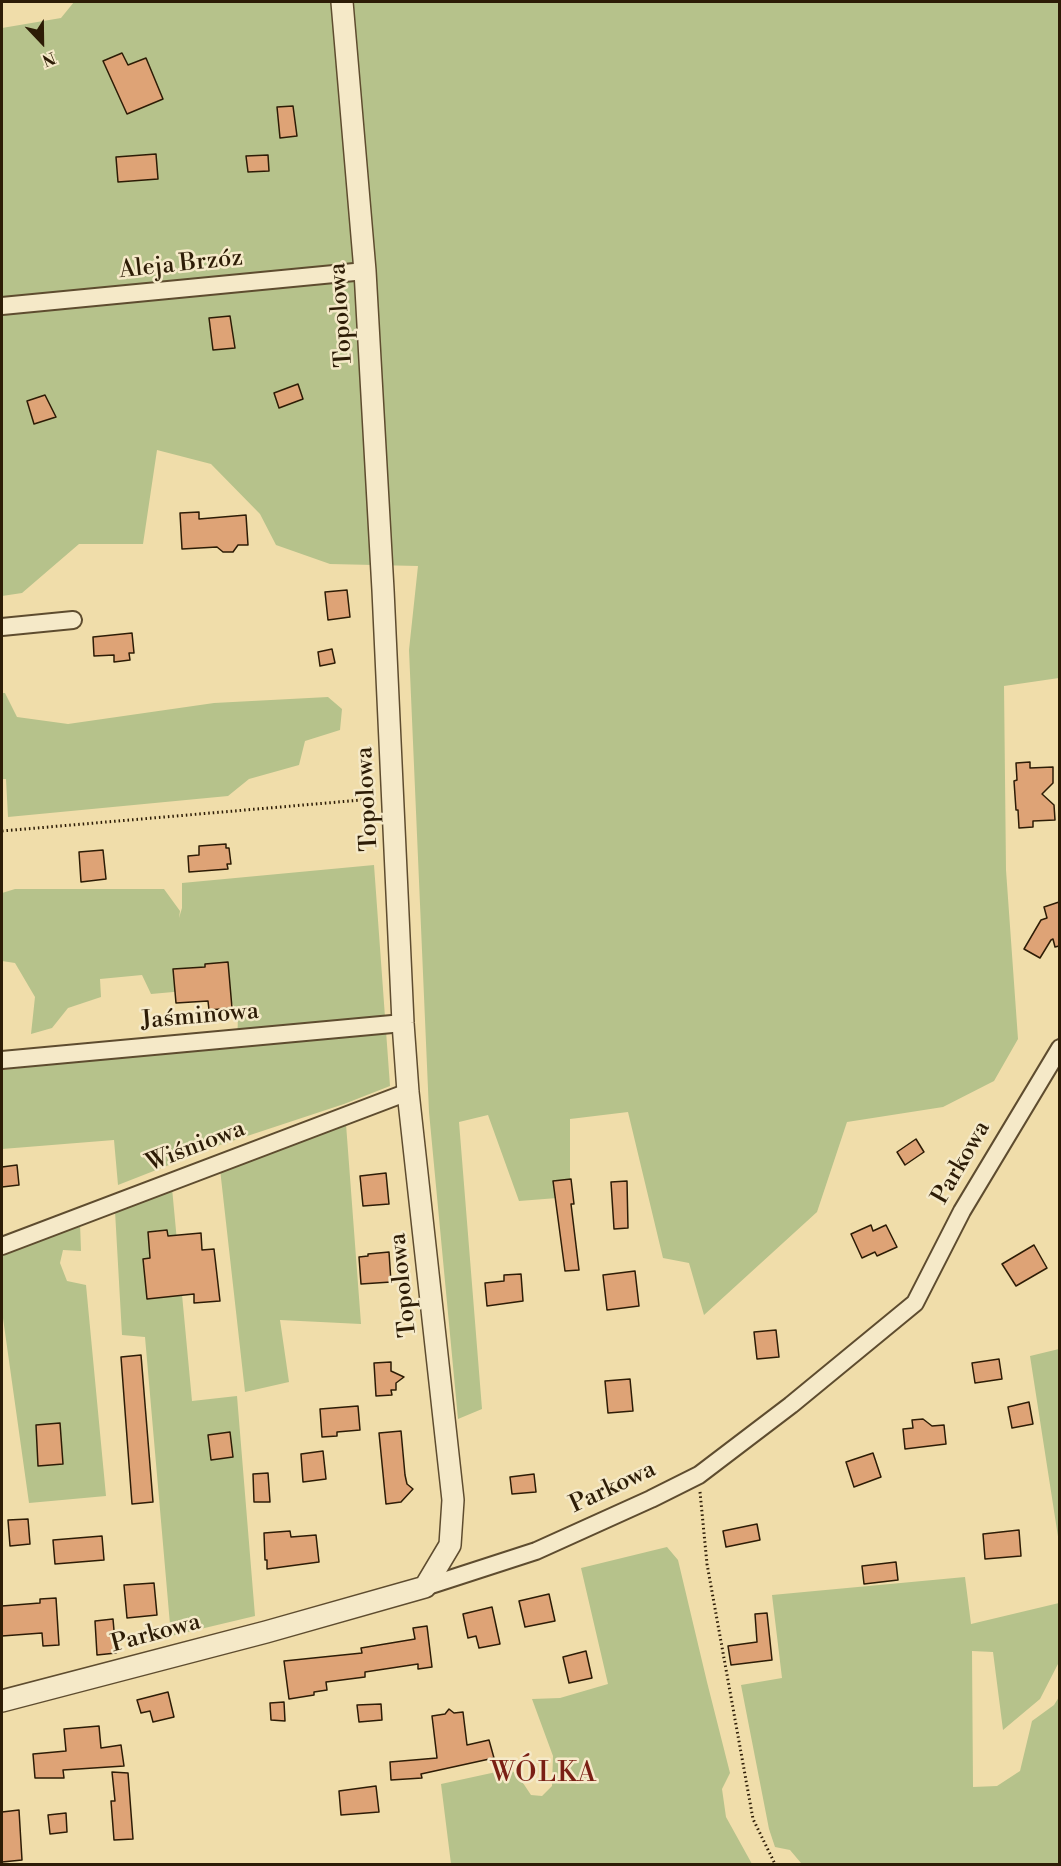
<!DOCTYPE html>
<html>
<head>
<meta charset="utf-8">
<style>
  body { margin:0 }
  #map { position:relative; width:1061px; height:1866px; overflow:hidden; background:#f0ddaa; font-family:"Libre Bodoni",serif }
  canvas { display:block }
  .frame { position:absolute; inset:0; border:3px solid #2d1c06; pointer-events:none }
  .north { position:absolute; left:12px; top:12px; width:60px; height:60px; -webkit-text-stroke:4px #f5e9c8; paint-order:stroke; rotate:158deg; font-size:16px; font-weight:700; line-height:24px; text-align:center; color:#2d1c06 }
  .north::after { content:''; display:block; margin:auto; width:21px; height:27px; background:#2d1c06; clip-path:polygon(50% 0,100% 100%,50% 72%,0 100%) }
</style>
</head>
<body>
<div id="map">
<canvas width="1061" height="1866"></canvas>
<div class="frame"></div>
<div class="north">N</div>
</div>
<script>
const ctx = document.querySelector('canvas').getContext('2d');
ctx.lineJoin = 'round';
function fill(path, color) { ctx.fillStyle = color; ctx.fill(path, 'evenodd'); }
function stroke(path, color, width, dash) { ctx.strokeStyle = color; ctx.lineWidth = width; ctx.lineCap = dash ? 'butt' : 'round'; ctx.setLineDash(dash || []); ctx.stroke(path); }
function label(font, color, halo, rows, align = 'center') {
  ctx.font = font + ' "Libre Bodoni",serif'; ctx.lineWidth = 5; ctx.setLineDash([]); ctx.textBaseline = 'middle'; ctx.strokeStyle = halo; ctx.fillStyle = color; for (const [text, x, y, turn = 0] of rows) {
    ctx.save(); ctx.translate(x, y); ctx.rotate((+turn || 0) * Math.PI / 180); ctx.textAlign = isNaN(turn) ? turn : align; if (halo) ctx.strokeText(text, 0, 0); ctx.fillText(text, 0, 0); ctx.restore();
  }
}
const green = new Path2D(`
  M 74,2 L 1059,2 L 1059,678 L 1004,686 L 1006,870 L 1018,1039 L 994,1081 L 943,1107 L 847,1122 L 817,1212 L 704,1315 L 689,1263 L 663,1258 L 628,1112 L 570,1119 L 570,1197 L 519,1201 L 488,1115 L 459,1122 L 482,1409 L 458,1419 L 429,1112 L 409,650 L 418,566 L 330,564 L 276,545 L 260,514 L 211,464 L 157,450 L 143,544 L 79,544 L 22,593 L 2,596 L 2,28 L 61,18 Z
  M 2,693 L 5,693 L 17,717 L 68,724 L 214,703 L 328,697 L 342,709 L 340,730 L 305,741 L 299,765 L 249,779 L 228,796 L 8,817 L 6,779 L 2,779 Z
  M 374,865 L 390,1086 L 344,1104 L 220,1145 L 118,1185 L 114,1140 L 2,1149 L 2,1070 L 236,1043 C 240,1015 239,1007 218,988 L 151,994 L 142,975 L 100,979 L 101,997 L 68,1008 L 52,1028 L 31,1034 L 35,997 L 15,963 L 2,961 L 2,893 L 15,889 L 164,889 L 180,911 L 179,918 L 182,908 L 182,883 Z
  M 346,1124 L 361,1324 L 280,1320 L 289,1382 L 245,1392 L 220,1169 Z
  M 172,1188 L 192,1401 L 237,1396 L 255,1616 L 171,1636 L 145,1337 L 122,1335 L 115,1211 Z
  M 80,1223 L 81,1251 L 63,1250 L 60,1263 L 67,1281 L 86,1285 L 106,1496 L 29,1503 L 2,1311 L 2,1255 L 3,1252 Z
  M 1059,1349 L 1060,1349 L 1059,1543 L 1030,1356 Z
  M 667,1547 L 678,1560 L 707,1682 L 730,1773 L 722,1789 L 726,1817 L 752,1864 L 451,1864 L 441,1784 L 510,1769 L 519,1777 L 531,1795 L 542,1796 L 552,1786 L 553,1756 L 532,1699 L 560,1698 L 608,1684 L 581,1568 Z
  M 965,1577 L 971,1624 L 1059,1603 L 1059,1662 L 1040,1699 L 1003,1730 L 993,1652 L 972,1651 L 973,1787 L 997,1786 L 1020,1771 L 1032,1721 L 1054,1705 L 1059,1697 L 1059,1864 L 801,1864 L 801,1863 L 790,1850 L 775,1847 L 769,1829 L 741,1685 L 782,1678 L 772,1595 Z`);
const building = new Path2D(`
  M 122,53 L 128,65 L 146,58 L 163,99 L 127,114 L 103,61 Z
  M 293,106 L 297,136 L 280,138 L 277,107 Z
  M 156,154 L 158,179 L 118,182 L 116,157 Z
  M 268,155 L 269,171 L 248,172 L 246,156 Z
  M 230,316 L 235,348 L 213,350 L 209,318 Z
  M 298,384 L 303,399 L 279,408 L 274,393 Z
  M 45,395 L 56,417 L 34,424 L 27,401 Z
  M 199,512 L 199,519 L 246,515 L 248,545 L 238,545 L 233,552 L 223,552 L 217,547 L 182,549 L 180,513 Z
  M 347,590 L 350,617 L 328,620 L 325,592 Z
  M 132,633 L 134,653 L 129,653 L 130,660 L 114,662 L 114,655 L 94,656 L 93,637 Z
  M 332,649 L 335,663 L 320,666 L 318,652 Z
  M 1030,762 L 1030,768 L 1053,767 L 1053,783 L 1042,794 L 1054,805 L 1055,820 L 1033,821 L 1033,827 L 1019,828 L 1018,810 L 1016,810 L 1014,781 L 1017,780 L 1016,763 Z
  M 226,844 L 226,848 L 229,848 L 231,864 L 227,864 L 228,869 L 189,872 L 188,856 L 199,855 L 199,846 Z
  M 103,850 L 106,879 L 81,882 L 79,852 Z
  M 1059,902 L 1059,946 L 1055,947 L 1053,939 L 1051,940 L 1040,958 L 1024,949 L 1041,920 L 1047,918 L 1044,907 Z
  M 228,962 L 232,1008 L 209,1010 L 208,1001 L 176,1003 L 173,969 L 205,967 L 205,964 Z
  M 916,1139 L 924,1152 L 905,1165 L 897,1152 Z
  M 17,1165 L 19,1185 L 2,1187 L 2,1167 Z
  M 386,1173 L 389,1204 L 363,1206 L 360,1176 Z
  M 571,1179 L 574,1204 L 571,1204 L 579,1270 L 565,1271 L 553,1181 Z
  M 627,1181 L 628,1228 L 614,1229 L 611,1182 Z
  M 871,1225 L 873,1231 L 886,1225 L 897,1247 L 877,1256 L 875,1252 L 862,1258 L 851,1234 Z
  M 167,1230 L 168,1236 L 201,1233 L 202,1250 L 214,1249 L 220,1301 L 194,1303 L 194,1294 L 147,1299 L 143,1259 L 150,1258 L 148,1232 Z
  M 1034,1245 L 1047,1268 L 1016,1286 L 1002,1264 Z
  M 389,1252 L 391,1282 L 361,1284 L 359,1257 L 368,1256 L 368,1254 Z
  M 635,1271 L 639,1306 L 607,1310 L 603,1275 Z
  M 521,1274 L 523,1301 L 487,1306 L 485,1283 L 504,1281 L 504,1275 Z
  M 776,1330 L 779,1357 L 757,1359 L 754,1332 Z
  M 141,1355 L 153,1502 L 132,1504 L 121,1357 Z
  M 999,1359 L 1002,1379 L 975,1383 L 972,1363 Z
  M 391,1362 L 391,1371 L 404,1377 L 396,1383 L 396,1390 L 391,1390 L 392,1395 L 376,1396 L 374,1363 Z
  M 630,1379 L 633,1411 L 608,1413 L 605,1381 Z
  M 1029,1402 L 1033,1424 L 1012,1428 L 1008,1407 Z
  M 358,1406 L 360,1430 L 337,1432 L 337,1436 L 322,1437 L 320,1409 Z
  M 923,1419 L 932,1426 L 944,1425 L 946,1444 L 905,1449 L 903,1429 L 913,1428 L 912,1420 Z
  M 60,1423 L 63,1464 L 38,1466 L 36,1425 Z
  M 401,1431 L 405,1475 L 407,1484 L 413,1489 L 401,1502 L 386,1504 L 379,1433 Z
  M 230,1432 L 233,1457 L 211,1460 L 208,1435 Z
  M 323,1451 L 326,1479 L 303,1482 L 301,1454 Z
  M 873,1453 L 881,1477 L 854,1487 L 846,1462 Z
  M 268,1473 L 270,1502 L 254,1502 L 253,1474 Z
  M 534,1474 L 536,1492 L 512,1494 L 510,1477 Z
  M 28,1519 L 30,1544 L 10,1546 L 8,1520 Z
  M 757,1524 L 760,1540 L 726,1547 L 723,1531 Z
  M 1019,1530 L 1021,1556 L 985,1559 L 983,1534 Z
  M 290,1531 L 291,1537 L 316,1535 L 319,1562 L 267,1569 L 267,1560 L 265,1560 L 264,1533 Z
  M 102,1536 L 104,1560 L 55,1564 L 53,1540 Z
  M 896,1562 L 898,1580 L 864,1584 L 862,1566 Z
  M 154,1583 L 157,1615 L 127,1618 L 124,1585 Z
  M 549,1594 L 555,1621 L 525,1627 L 519,1601 Z
  M 56,1598 L 59,1645 L 43,1646 L 42,1633 L 2,1636 L 2,1606 L 40,1603 L 40,1599 Z
  M 492,1607 L 500,1644 L 479,1648 L 476,1636 L 468,1638 L 463,1614 Z
  M 767,1613 L 772,1660 L 731,1665 L 728,1646 L 757,1642 L 755,1614 Z
  M 113,1619 L 116,1653 L 97,1655 L 95,1621 Z
  M 427,1626 L 432,1667 L 418,1669 L 418,1664 L 365,1672 L 365,1677 L 326,1682 L 327,1690 L 314,1692 L 314,1695 L 289,1699 L 284,1661 L 362,1653 L 361,1648 L 415,1639 L 413,1628 Z
  M 586,1651 L 592,1678 L 569,1683 L 563,1657 Z
  M 168,1692 L 174,1717 L 153,1722 L 150,1711 L 141,1713 L 137,1700 Z
  M 284,1702 L 285,1721 L 271,1720 L 270,1703 Z
  M 381,1704 L 382,1720 L 359,1722 L 357,1705 Z
  M 449,1709 L 454,1713 L 463,1712 L 467,1745 L 489,1740 L 494,1758 L 421,1774 L 422,1778 L 391,1780 L 390,1762 L 437,1758 L 432,1716 L 445,1714 Z
  M 99,1726 L 101,1748 L 121,1745 L 124,1766 L 63,1770 L 64,1778 L 35,1778 L 33,1754 L 66,1751 L 64,1729 Z
  M 112,1772 L 128,1773 L 133,1839 L 114,1840 L 111,1801 L 115,1801 Z
  M 376,1786 L 379,1812 L 341,1815 L 339,1791 Z
  M 19,1810 L 22,1860 L 2,1862 L 2,1812 Z
  M 66,1813 L 67,1832 L 50,1834 L 48,1815 Z`);
const path = new Path2D(`
  M 2,831 L 373,799
  M 700,1492 L 707,1564 L 753,1819 L 775,1864`);
const minor = new Path2D(`
  M 2,306 L 365,271
  M 2,627 L 73,620
  M 2,1060 L 403,1023
  M 2,1246 L 408,1092
  M 425,1587 L 536,1551 L 651,1499 L 699,1475 L 791,1405 L 915,1303 L 962,1211 L 1060,1048`);
const tertiary = new Path2D(`
  M 2,1701 L 266,1632 L 425,1587 L 450,1545 L 453,1500 L 408,1092 L 403,1023 L 383,590 L 365,271 L 342,2`);
const streetNames = [
  ["Aleja Brzóz",181,265,-6],
  ["Topolowa",342,315,-94],
  ["Topolowa",368,799,-93],
  ["Jaśminowa",200,1017,-5],
  ["Wiśniowa",196,1147,-21],
  ["Parkowa",962,1163,-60],
  ["Topolowa",404,1285,-96],
  ["Parkowa",613,1488,-25],
  ["Parkowa",156,1634,-15]
];
const quarterNames = [
  ["WÓLKA",544,1775]
];
fill(green, '#b6c28b');
fill(building, '#dea376');
stroke(building, '#2d1c06', 1.5);
stroke(minor, '#5e4c2f', 20);
stroke(tertiary, '#5e4c2f', 24);
stroke(path, '#2d1c06', 3, [1.5, 3]);
stroke(minor, '#f5e9c8', 16);
stroke(tertiary, '#f5e9c8', 21);
label('24px', '#2d1c06', '#f5e9c8', streetNames);
ctx.letterSpacing = '1.5px';
label('27px', '#7a1f14', '#f5e9c8', quarterNames);
ctx.letterSpacing = '0px';
</script>
</body>
</html>
